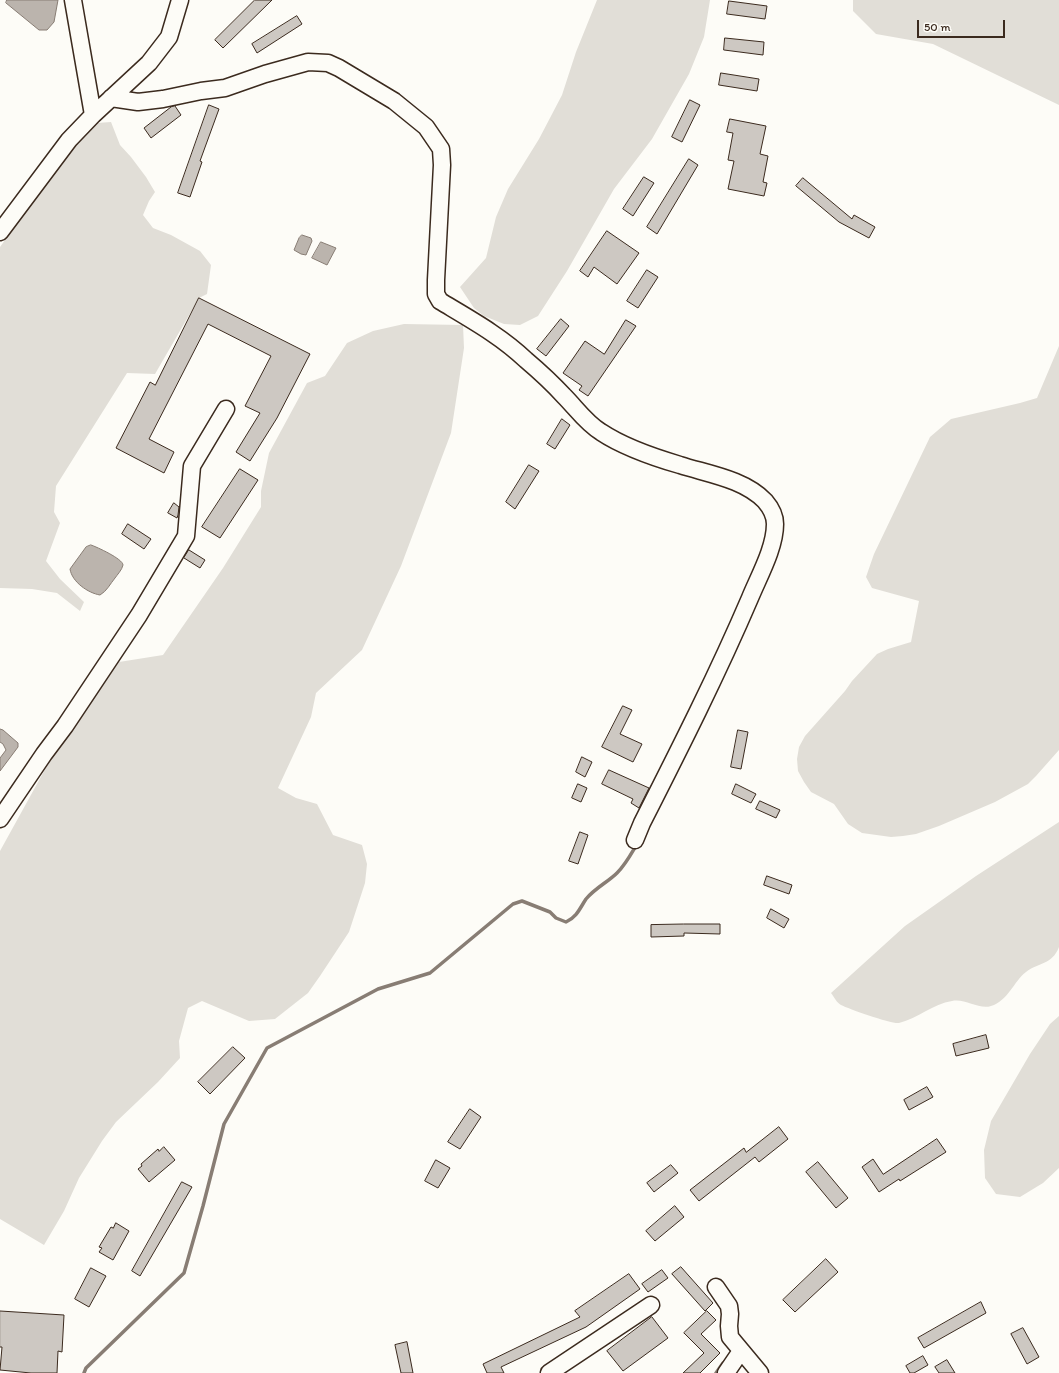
<!DOCTYPE html>
<html>
<head>
<meta charset="utf-8">
<style>
  body { margin:0 }
  #map { position:relative; width:1059px; height:1373px; overflow:hidden; background:#fdfcf7; font-family:Itim,sans-serif }
  canvas { display:block }
  .scale { position:absolute; left:917px; top:20px; width:88px; height:18px; box-sizing:border-box; border:2px solid #3b2a1e; border-top:0; padding-left:5px; font-size:12px; line-height:14px; white-space:nowrap; color:#3b2a1e; -webkit-text-stroke:3px #fdfcf7; paint-order:stroke }
</style>
</head>
<body>
<div id="map">
<canvas width="1059" height="1373"></canvas>
<div class="scale">50 m</div>
</div>
<script>
const ctx = document.querySelector('canvas').getContext('2d');
ctx.lineJoin = 'round';
function fill(path, color) { ctx.fillStyle = color; ctx.fill(path, 'evenodd'); }
function stroke(path, color, width, dash) { ctx.strokeStyle = color; ctx.lineWidth = width; ctx.lineCap = dash ? 'butt' : 'round'; ctx.setLineDash(dash || []); ctx.stroke(path); }
const green = new Path2D(`
  M 597,0 L 710,0 L 704,37 L 689,74 L 652,139 L 614,189 L 567,271 L 538,316 L 520,325 L 504,324 L 484,316 L 474,308 L 460,287 L 486,258 L 496,217 L 508,189 L 539,139 L 562,95 L 576,52 Z
  M 853,0 L 1059,0 L 1059,105 L 933,44 L 876,34 L 853,11 Z
  M 111,122 L 120,145 L 131,157 L 146,177 L 155,192 L 149,201 L 143,215 L 153,228 L 171,235 L 200,251 L 211,265 L 207,294 L 199,298 L 155,374 L 127,373 L 56,486 L 54,512 L 60,523 L 46,561 L 60,579 L 84,602 L 80,611 L 57,593 L 32,589 L 0,588 L 0,247 L 74,144 L 97,123 Z
  M 404,324 L 463,325 L 464,348 L 451,433 L 401,566 L 362,650 L 316,693 L 311,717 L 278,788 L 296,798 L 317,804 L 333,835 L 362,845 L 367,864 L 365,883 L 349,932 L 320,976 L 308,993 L 275,1019 L 249,1021 L 202,1001 L 188,1008 L 179,1041 L 180,1058 L 158,1082 L 116,1122 L 102,1141 L 79,1178 L 64,1211 L 44,1245 L 0,1219 L 0,851 L 48,764 L 119,662 L 163,655 L 223,568 L 261,507 L 261,491 L 269,453 L 307,383 L 325,376 L 347,343 L 373,331 Z
  M 1059,346 L 1059,750 L 1036,776 L 1028,784 L 995,802 L 939,826 L 916,834 L 903,836 L 891,837 L 862,833 L 848,824 L 834,804 L 811,792 L 804,782 L 798,771 L 797,759 L 799,747 L 805,736 L 845,691 L 852,681 L 877,654 L 888,649 L 911,642 L 919,601 L 872,588 L 866,577 L 874,554 L 930,437 L 951,419 L 1020,403 L 1037,398 Z
  M 1059,822 L 1059,947 C 1052,965 1039,962 1026,972 C 1014,981 1008,1001 991,1006 C 979,1010 965,998 952,1001 C 933,1004 918,1018 899,1023 C 891,1024 849,1009 841,1005 C 837,1003 834,997 831,993 L 905,926 L 976,876 Z
  M 1059,1016 L 1059,1168 L 1043,1183 L 1020,1197 L 996,1194 L 985,1178 L 984,1150 L 991,1121 L 1030,1054 L 1050,1024 Z`);
const water = new Path2D(`
  M 7,0 L 58,0 L 54,22 L 47,30 L 39,30 L 6,3 Z
  M 302,235 L 311,238 L 312,241 L 306,255 L 301,254 L 294,250 L 299,238 Z
  M 321,242 L 336,248 L 327,265 L 312,258 Z
  M 91,545 C 97,547 123,559 123,565 C 122,570 117,575 115,578 C 110,584 107,591 100,595 C 88,593 72,582 70,569 L 86,547 Z
  M 0,729 L 3,730 L 18,743 L 18,747 L 0,771 L 0,758 L 6,750 L 3,744 L 0,742 Z`);
const stream = new Path2D(`
  M 84,1373 L 86,1368 L 184,1273 L 203,1206 L 224,1124 L 267,1048 L 378,989 L 430,973 L 513,904 L 522,901 L 550,912 L 556,918 L 566,922 C 577,917 580,908 586,899 C 595,888 608,882 617,873 C 626,864 631,854 637,844
  M 716,1373 L 723,1363`);
const building = new Path2D(`
  M 255,0 L 272,0 L 223,48 L 215,40 Z
  M 729,1 L 767,6 L 765,19 L 727,14 Z
  M 297,16 L 302,24 L 257,53 L 252,44 Z
  M 725,38 L 764,42 L 763,55 L 724,50 Z
  M 721,73 L 759,79 L 757,91 L 719,85 Z
  M 690,100 L 700,105 L 682,142 L 672,137 Z
  M 209,105 L 219,109 L 200,161 L 202,162 L 190,197 L 178,193 Z
  M 175,106 L 181,115 L 151,138 L 144,128 L 171,107 Z
  M 730,119 L 766,126 L 760,154 L 768,156 L 763,182 L 767,183 L 764,196 L 728,189 L 734,161 L 728,160 L 733,133 L 727,132 Z
  M 689,159 L 698,165 L 657,234 L 647,227 Z
  M 644,177 L 654,183 L 633,216 L 623,209 Z
  M 803,178 L 852,219 L 854,215 L 875,227 L 869,238 L 839,222 L 796,186 Z
  M 607,231 L 639,253 L 617,284 L 594,267 L 588,277 L 580,271 Z
  M 647,270 L 658,277 L 638,308 L 627,301 Z
  M 199,298 L 310,354 L 277,418 L 250,461 L 236,452 L 260,413 L 245,406 L 271,356 L 208,324 L 149,439 L 174,452 L 164,473 L 116,448 L 150,382 L 155,385 Z
  M 561,319 L 569,326 L 546,356 L 537,349 Z
  M 626,320 L 636,326 L 588,396 L 579,390 L 582,386 L 563,373 L 585,341 L 604,354 Z
  M 562,419 L 570,425 L 555,449 L 547,444 Z
  M 529,465 L 539,471 L 515,509 L 506,502 Z
  M 240,469 L 258,480 L 220,538 L 202,527 Z
  M 174,503 L 179,507 L 178,515 L 177,518 L 168,513 Z
  M 128,524 L 151,539 L 144,549 L 122,534 Z
  M 189,550 L 205,560 L 200,568 L 184,558 Z
  M 623,706 L 632,710 L 620,734 L 642,744 L 633,762 L 602,747 Z
  M 738,730 L 748,732 L 741,769 L 731,767 Z
  M 582,757 L 592,762 L 585,777 L 576,772 Z
  M 609,770 L 649,788 L 639,808 L 631,803 L 633,799 L 602,784 Z
  M 578,784 L 587,788 L 581,802 L 572,798 Z
  M 736,784 L 756,794 L 751,803 L 732,794 Z
  M 760,801 L 780,810 L 776,818 L 756,809 Z
  M 580,832 L 588,835 L 578,864 L 569,861 Z
  M 767,876 L 792,885 L 789,894 L 764,885 Z
  M 771,909 L 789,919 L 784,928 L 767,918 Z
  M 684,924 L 720,924 L 720,934 L 684,933 L 684,936 L 651,937 L 651,925 Z
  M 986,1035 L 989,1048 L 956,1056 L 953,1044 Z
  M 233,1047 L 245,1058 L 210,1094 L 198,1082 Z
  M 927,1087 L 933,1097 L 909,1110 L 904,1100 Z
  M 470,1109 L 481,1117 L 460,1149 L 448,1142 Z
  M 779,1127 L 788,1139 L 759,1162 L 755,1157 L 699,1201 L 690,1190 L 744,1148 L 746,1152 Z
  M 937,1139 L 946,1152 L 900,1181 L 899,1179 L 879,1192 L 862,1167 L 873,1159 L 883,1174 Z
  M 164,1147 L 175,1160 L 149,1182 L 138,1169 L 142,1166 L 141,1164 L 158,1149 L 159,1151 Z
  M 436,1160 L 450,1168 L 438,1188 L 425,1181 Z
  M 818,1162 L 848,1198 L 836,1208 L 806,1172 Z
  M 671,1165 L 678,1173 L 654,1192 L 647,1183 Z
  M 182,1182 L 192,1187 L 140,1276 L 132,1271 Z
  M 675,1206 L 684,1217 L 655,1241 L 646,1231 Z
  M 116,1223 L 129,1231 L 113,1260 L 99,1252 L 102,1248 L 99,1247 L 111,1227 L 113,1228 Z
  M 826,1259 L 838,1272 L 795,1312 L 783,1300 Z
  M 681,1267 L 713,1303 L 705,1311 L 672,1274 Z
  M 91,1268 L 106,1276 L 89,1307 L 75,1299 Z
  M 662,1270 L 668,1278 L 648,1292 L 642,1284 Z
  M 629,1274 L 640,1289 L 586,1327 L 501,1367 L 504,1373 L 487,1373 L 483,1364 L 580,1317 L 575,1311 Z
  M 981,1302 L 986,1313 L 924,1348 L 918,1338 Z
  M 0,1311 L 64,1315 L 62,1352 L 58,1351 L 57,1373 L 31,1373 L 0,1370 L 2,1347 L 0,1347 Z
  M 707,1311 L 716,1320 L 701,1334 L 720,1353 L 700,1373 L 683,1373 L 704,1353 L 684,1333 Z
  M 652,1317 L 668,1338 L 623,1371 L 607,1351 Z
  M 1023,1328 L 1039,1357 L 1027,1364 L 1011,1334 Z
  M 407,1342 L 413,1373 L 401,1373 L 395,1345 Z
  M 923,1356 L 928,1365 L 914,1373 L 910,1373 L 906,1366 Z
  M 947,1360 L 955,1373 L 939,1373 L 935,1367 Z`);
const minor = new Path2D(`
  M 73,0 L 93,115
  M 111,98 L 138,102 L 163,99 L 201,91 L 225,88 L 265,74 L 308,62 L 328,63 L 339,68 L 394,101 L 426,127 L 441,149 L 442,165 L 436,280 L 436,294 L 440,301 C 470,319 501,336 526,360 C 539,371 552,383 564,396 C 576,408 586,423 601,432 C 622,446 656,458 680,465 C 708,474 744,479 765,501 C 771,508 775,515 775,524 C 775,548 759,576 750,598 C 717,675 680,748 642,823 L 635,840
  M 0,232 L 69,140 L 93,115 L 149,63 L 169,37 L 180,0
  M 0,819 L 44,754 L 65,726 L 139,615 L 186,536 L 192,466 L 226,409
  M 716,1287 L 729,1306 L 730,1314 L 729,1326 L 730,1337 L 760,1373
  M 549,1373 L 651,1305
  M 726,1373 L 741,1351`);
fill(green, '#e1ded7');
fill(water, '#bbb4ad');
stroke(water, '#887d74', 1);
stroke(stream, '#887d74', 3.5);
fill(building, '#cdc8c2');
stroke(building, '#3b2a1e', 1);
stroke(minor, '#3b2a1e', 19);
stroke(minor, '#fdfcf7', 16);
</script>
</body>
</html>
